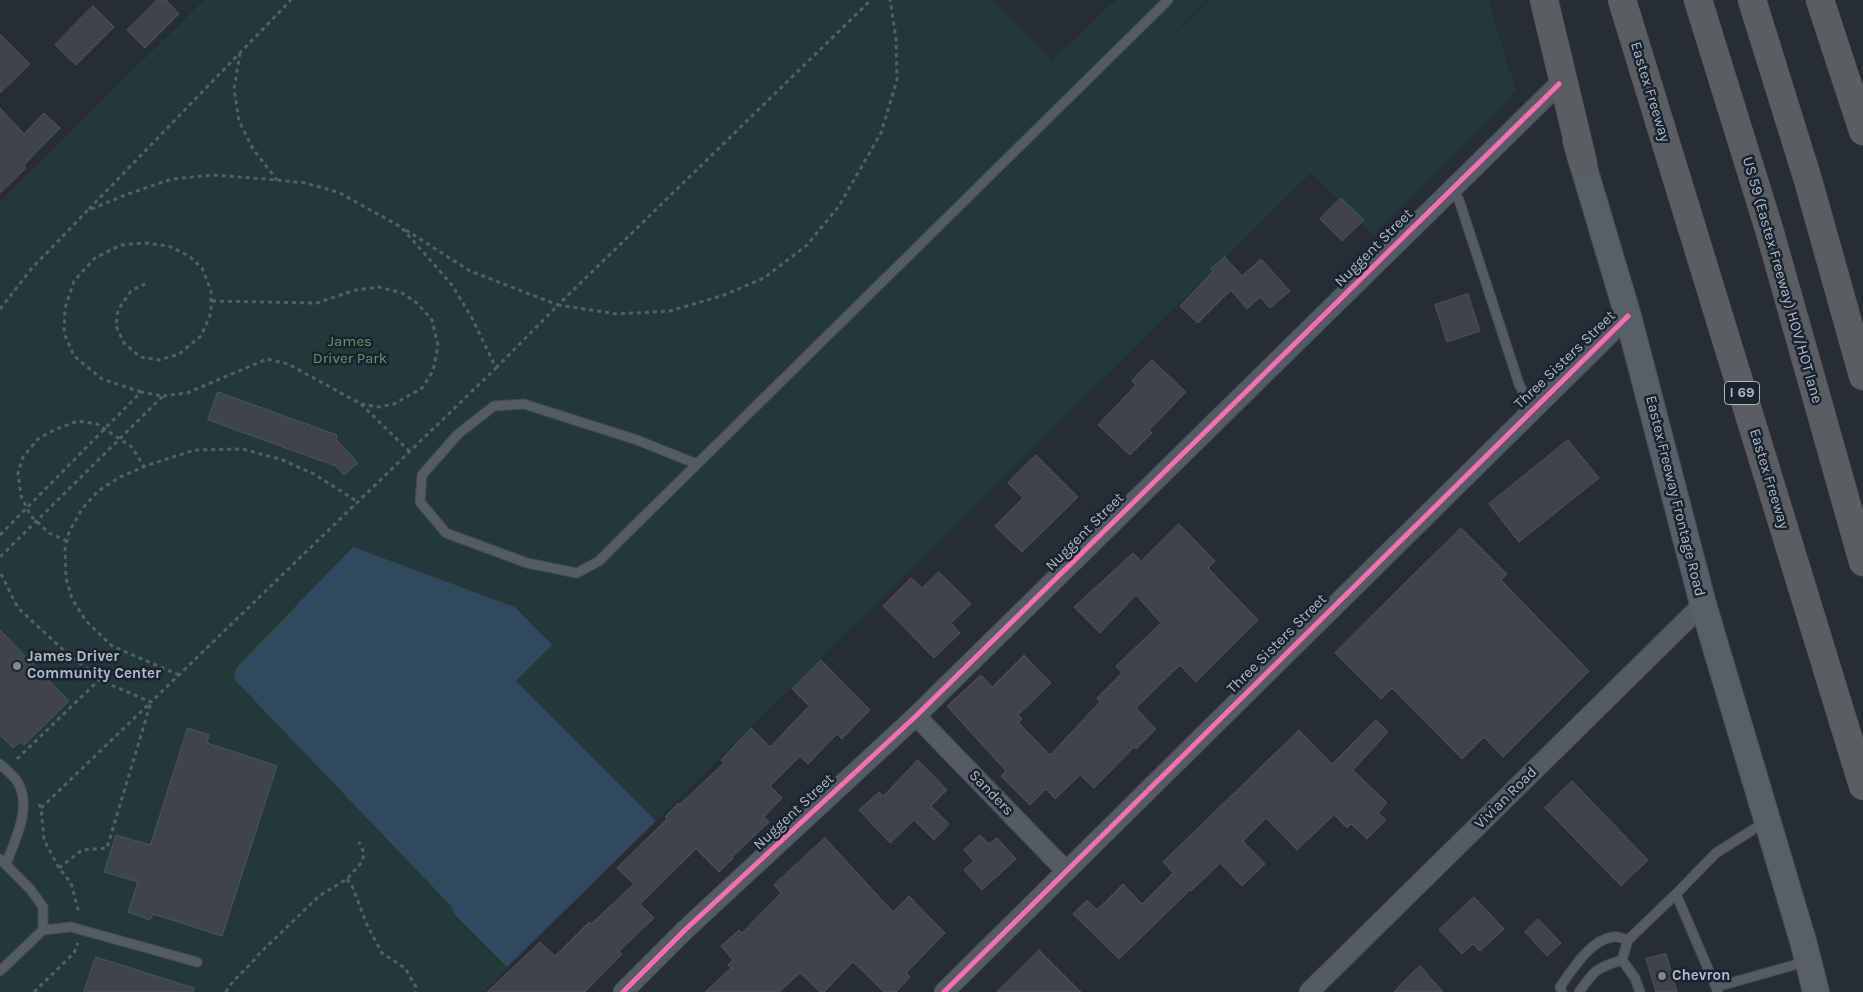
<!DOCTYPE html>
<html>
<head>
<meta charset="utf-8">
<style>
  body { margin:0 }
  canvas { display:block; background:#262d33 }
</style>
</head>
<body>
<canvas width="1863" height="992"></canvas>
<script>
const ctx = document.querySelector('canvas').getContext('2d');
ctx.lineJoin = 'round';
function fill(path, color) { ctx.fillStyle = color; ctx.fill(path, 'evenodd'); }
function stroke(path, color, width, dash) { ctx.strokeStyle = color; ctx.lineWidth = width; ctx.lineCap = dash ? 'butt' : 'round'; ctx.setLineDash(dash || []); ctx.stroke(path); }
function label(font, color, halo, rows, align = 'center') {
  ctx.font = font + ' Karla,sans-serif'; ctx.lineWidth = 5; ctx.setLineDash([]); ctx.textBaseline = 'middle'; ctx.strokeStyle = halo; ctx.fillStyle = color; for (const [text, x, y, turn = 0] of rows) {
    ctx.save(); ctx.translate(x, y); ctx.rotate((+turn || 0) * Math.PI / 180); ctx.textAlign = isNaN(turn) ? turn : align; if (halo) ctx.strokeText(text, 0, 0); ctx.fillText(text, 0, 0); ctx.restore();
  }
}
const green = new Path2D(`
  M 204,0 L 993,0 L 1052,60 L 1116,0 L 1206,0 L 823,378 L 1208,0 L 1488,0 L 1516,91 L 1373,235 L 1311,173 L 483,992 L 0,992 L 0,202 Z`);
const water = new Path2D(`
  M 353,547 L 515,607 L 552,645 L 516,681 L 656,821 L 507,967 L 454,914 L 452,907 L 234,679 L 236,668 Z`);
const building = new Path2D(`
  M 157,0 L 166,0 L 179,14 L 145,48 L 127,30 Z
  M 93,6 L 114,27 L 76,65 L 55,45 Z
  M 0,34 L 30,64 L 0,93 Z
  M 0,108 L 24,134 L 44,113 L 60,128 L 24,165 L 26,168 L 0,193 Z
  M 1341,198 L 1364,220 L 1342,241 L 1320,219 Z
  M 1225,257 L 1242,276 L 1261,259 L 1290,291 L 1270,308 L 1260,297 L 1247,309 L 1231,290 L 1198,323 L 1180,306 L 1213,271 L 1211,269 Z
  M 1468,294 L 1480,331 L 1447,342 L 1435,305 Z
  M 1152,360 L 1186,392 L 1149,430 L 1152,433 L 1130,455 L 1098,425 L 1136,385 L 1132,381 Z
  M 218,392 L 337,435 L 336,439 L 358,463 L 344,475 L 336,466 L 208,420 Z
  M 1568,440 L 1599,478 L 1519,542 L 1489,504 Z
  M 1036,455 L 1078,497 L 1022,552 L 995,526 L 1023,498 L 1008,483 Z
  M 1179,524 L 1215,561 L 1208,568 L 1258,620 L 1196,682 L 1180,665 L 1136,708 L 1156,729 L 1136,749 L 1134,747 L 1094,788 L 1080,775 L 1055,799 L 1046,789 L 1030,805 L 1001,776 L 1006,771 L 947,706 L 981,675 L 992,687 L 1024,655 L 1051,683 L 1018,715 L 1022,719 L 1018,722 L 1050,755 L 1100,702 L 1097,698 L 1122,673 L 1116,666 L 1161,623 L 1136,595 L 1100,633 L 1074,607 L 1133,553 L 1141,561 Z
  M 1461,528 L 1507,574 L 1501,580 L 1589,671 L 1503,757 L 1484,737 L 1462,759 L 1392,688 L 1381,699 L 1335,653 Z
  M 939,572 L 971,604 L 951,623 L 960,633 L 934,658 L 883,606 L 911,578 L 922,588 Z
  M 0,630 L 69,701 L 24,745 L 20,742 L 13,748 L 0,735 Z
  M 821,660 L 870,710 L 842,739 L 837,734 L 808,764 L 800,756 L 770,786 L 782,798 L 764,817 L 769,822 L 732,857 L 733,858 L 719,872 L 696,849 L 640,904 L 654,918 L 619,951 L 622,954 L 585,992 L 487,992 L 540,942 L 555,956 L 589,922 L 591,924 L 634,884 L 617,868 L 667,819 L 665,817 L 678,803 L 679,805 L 724,763 L 721,760 L 751,728 L 770,747 L 809,706 L 792,689 Z
  M 1376,720 L 1388,732 L 1353,770 L 1387,803 L 1378,813 L 1386,820 L 1367,839 L 1351,824 L 1347,828 L 1334,815 L 1297,850 L 1266,818 L 1243,841 L 1265,864 L 1242,886 L 1220,863 L 1191,891 L 1190,890 L 1119,959 L 1073,914 L 1087,900 L 1097,910 L 1123,884 L 1142,904 L 1173,873 L 1163,862 L 1299,730 L 1332,764 Z
  M 188,728 L 209,735 L 207,743 L 277,766 L 222,936 L 153,914 L 150,920 L 128,912 L 138,882 L 104,872 L 116,835 L 150,845 Z
  M 918,760 L 947,790 L 931,806 L 949,824 L 934,840 L 914,820 L 890,843 L 859,810 L 879,792 L 883,796 Z
  M 1572,781 L 1648,860 L 1621,886 L 1545,808 Z
  M 980,835 L 989,844 L 997,838 L 1016,859 L 982,890 L 964,870 L 974,861 L 964,850 Z
  M 825,838 L 893,912 L 909,896 L 945,933 L 906,973 L 910,977 L 896,992 L 884,992 L 853,962 L 824,992 L 820,992 L 800,973 L 779,992 L 705,992 L 731,968 L 728,965 L 733,960 L 721,946 L 739,930 L 742,933 L 781,893 L 774,885 Z
  M 1474,897 L 1504,929 L 1480,951 L 1473,944 L 1462,954 L 1439,930 Z
  M 1538,919 L 1561,943 L 1547,956 L 1525,932 Z
  M 1039,950 L 1081,992 L 997,992 Z
  M 1666,954 L 1677,992 L 1656,992 L 1646,959 Z
  M 96,957 L 194,988 L 193,992 L 84,992 Z
  M 1420,966 L 1443,992 L 1394,992 L 1404,981 Z`);
const path = new Path2D(`
  M 240,53 L 234,89 L 239,121 L 253,149 L 277,180
  M 89,209 L 291,0
  M 406,230 L 470,271 L 558,305 L 871,0
  M 0,309 L 32,268 L 87,211 L 125,195 L 172,179 L 213,175 L 277,180 L 305,183 L 338,192 L 401,227 L 452,285 L 472,318 L 496,368 L 151,702 L 111,685 L 71,657 L 18,608 L 0,572
  M 496,368 L 558,305 L 617,314 L 670,311 L 724,295 L 764,278 L 807,245 L 839,206 L 881,133 L 897,80 L 896,38 L 890,0
  M 141,392 L 102,379 L 74,356 L 64,333 L 65,308 L 74,281 L 95,258 L 121,245 L 145,243 L 169,246 L 189,256 L 202,268 L 211,291 L 211,313 L 201,336 L 179,354 L 159,360 L 140,357 L 124,343 L 116,326 L 118,310 L 131,291 L 145,284
  M 163,396 L 187,393 L 267,359 L 288,364 L 361,404 L 379,407 L 394,404 L 422,388 L 433,371 L 438,346 L 432,320 L 417,303 L 402,293 L 379,287 L 355,290 L 317,303 L 211,301
  M 361,404 L 410,452
  M 0,535 L 141,392 L 163,396 L 0,557
  M 67,541 L 49,533 L 31,516 L 21,496 L 18,473 L 23,457 L 38,439 L 54,430 L 78,421 L 97,424 L 132,447 L 144,467
  M 179,675 L 112,646 L 86,621 L 72,599 L 66,578 L 65,549 L 69,532 L 82,509 L 98,491 L 120,477 L 148,465 L 195,450 L 242,449 L 280,459 L 314,474 L 358,502
  M 17,759 L 101,678
  M 39,804 L 41,808 L 44,840 L 59,868 L 71,883 L 79,913
  M 41,808 L 150,703
  M 59,868 L 82,850 L 107,848 L 151,702
  M 347,879 L 353,888 L 367,925 L 382,953 L 405,968 L 416,987 L 415,992
  M 34,992 L 74,953 L 78,943
  M 226,992 C 234,977 249,968 259,954 L 319,896 L 347,879 L 362,862 L 364,853 L 359,842`);
const lane = new Path2D(`
  M 1453,188 L 1459,200 L 1519,384 L 1532,410
  M 697,464 L 637,440 L 524,404 L 494,406 L 458,434 L 422,475 L 420,502 L 446,533 L 527,563 L 577,573 L 599,561 L 617,543 L 1168,0
  M 0,764 C 5,769 13,775 17,781 C 33,806 15,840 6,864
  M 0,859 L 31,890 L 43,907 L 43,930 L 0,971
  M 43,930 L 71,927 L 197,962
  M 1622,960 L 1635,978 L 1640,992
  M 1716,987 L 1805,962
  M 1562,992 L 1560,987 C 1572,970 1591,939 1613,937 C 1618,936 1624,939 1628,940
  M 1579,992 C 1595,970 1596,968 1622,960 L 1628,940 L 1676,894
  M 1718,992 L 1676,894 L 1716,853 L 1765,822`);
const street = new Path2D(`
  M 916,716 L 1066,871
  M 623,992 L 686,929 L 916,716 L 1559,84
  M 944,992 L 1628,316
  M 1309,992 L 1703,604`);
const secondary = new Path2D(`
  M 1576,141 L 1628,316 L 1703,604 L 1803,941 L 1816,992`);
const highway = new Path2D(`
  M 1544,0 L 1583,163
  M 1622,0 L 1863,786
  M 1698,0 L 1769,229 L 1863,562
  M 1752,0 L 1808,180 L 1863,376
  M 1820,0 L 1863,131`);
const cycleway = new Path2D(`
  M 623,992 L 686,929 L 916,716 L 1559,84
  M 944,992 L 1628,316`);
const markers = [
  [17,666,5,"#7e8993"],
  [1662,976,5,"#7e8993"]
];
const shields = [
  [1742,393,35]
];
const shieldNames = [
  ["I 69",1742,393]
];
const streetNames = [
  ["Eastex Freeway",1650,92,73],
  ["Nuggent Street",1374,248,-45],
  ["US 59 (Eastex Freeway) HOV/HOT lane",1782,280,74],
  ["Three Sisters Street",1565,360,-44],
  ["Eastex Freeway",1769,479,73],
  ["Eastex Freeway Frontage Road",1675,496,76],
  ["Nuggent Street",1085,532,-45],
  ["Three Sisters Street",1277,644,-45],
  ["Sanders",991,793,46],
  ["Vivian Road",1506,798,-45],
  ["Nuggent Street",794,812,-43]
];
const parkNames = [
  ["James",350,342],
  ["Driver Park",350,359]
];
const poiNames = [
  ["James Driver",27,657],
  ["Community Center",27,674],
  ["Chevron",1672,976]
];
fill(green, '#233839');
fill(water, '#31495d');
fill(building, '#3e444a');
stroke(building, '#4d545c', 1);
stroke(lane, '#44494e', 11);
stroke(street, '#44494e', 21);
stroke(secondary, '#44494e', 28);
stroke(highway, '#42494f', 29);
stroke(path, '#585f64', 3, [4, 4]);
stroke(lane, '#555b62', 9);
stroke(street, '#555b62', 19);
stroke(secondary, '#595f66', 26);
stroke(highway, '#5a5e61', 28);
stroke(cycleway, '#f96db3', 5);
for (const [x, y, r, color] of markers) { const dot = new Path2D(); dot.arc(x, y, r, 0, 2 * Math.PI); ctx.fillStyle = color; ctx.fill(dot); stroke(dot, '#19242e', 2); }
for (const [x, y, w] of shields) { const box = new Path2D(); box.roundRect(x - w / 2, y - 11.5, w, 23, 4); ctx.fillStyle = '#19242e'; ctx.fill(box); stroke(box, '#aebac6', 1); }
label('bold 14px', '#aebac6', null, shieldNames);
label('15px', '#aebac6', '#19242e', streetNames);
label('15px', '#65976a', '#19242e', parkNames);
label('bold 15px', '#aebac6', '#19242e', poiNames, 'left');
</script>
</body>
</html>
